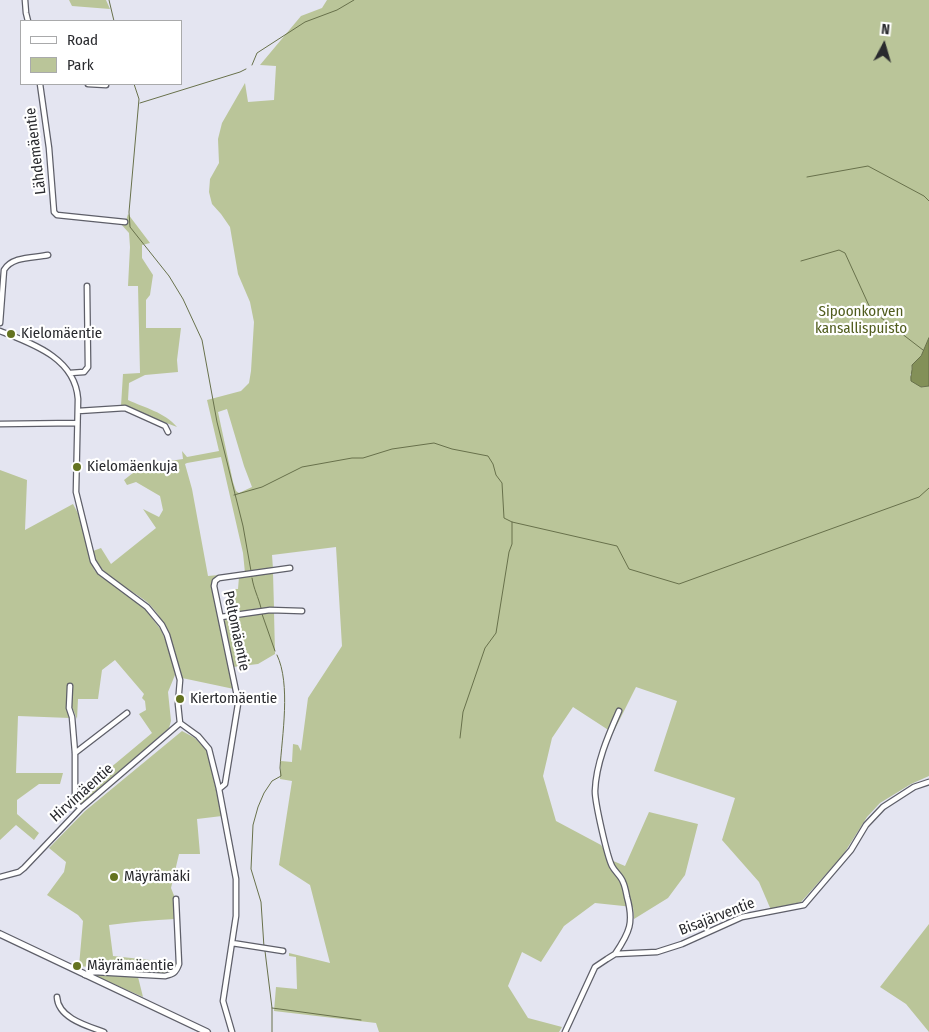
<!DOCTYPE html>
<html>
<head>
<meta charset="utf-8">
<style>
  body { margin:0 }
  #map { position:relative; width:929px; height:1032px; overflow:hidden; background:#e4e5f1; font-family:"Fira Sans Condensed",sans-serif }
  canvas { display:block }
  .legend { position:absolute; left:20px; top:20px; width:162px; height:65px; box-sizing:border-box; background:#fff; border:1px solid #a9aaab; margin:0; padding:6px 9px; list-style:none; font-size:15px; color:#292a2e }
  .legend li { display:flex; align-items:center; gap:10px; height:25px }
  .legend b { width:25px; border:1px solid #a9aaab }
  .north { position:absolute; left:859px; top:20px; width:50px; height:50px; -webkit-text-stroke:4px #fff; paint-order:stroke; rotate:6deg; font-size:14px; font-weight:700; line-height:20px; text-align:center; color:#292a2e }
  .north::after { content:''; display:block; margin:auto; width:18px; height:22px; background:#292a2e; clip-path:polygon(50% 0,100% 100%,50% 72%,0 100%) }
</style>
</head>
<body>
<div id="map">
<canvas width="929" height="1032"></canvas>
<ul class="legend">
<li><b style="height:6px;background:#fff"></b>Road</li>
<li><b style="height:14px;background:#bac599"></b>Park</li>
</ul>
<div class="north">N</div>
</div>
<script>
const ctx = document.querySelector('canvas').getContext('2d');
ctx.lineJoin = 'round';
function fill(path, color) { ctx.fillStyle = color; ctx.fill(path, 'evenodd'); }
function stroke(path, color, width, dash) { ctx.strokeStyle = color; ctx.lineWidth = width; ctx.lineCap = dash ? 'butt' : 'round'; ctx.setLineDash(dash || []); ctx.stroke(path); }
function label(font, color, halo, rows, align = 'center') {
  ctx.font = font + ' "Fira Sans Condensed",sans-serif'; ctx.lineWidth = 4.5; ctx.setLineDash([]); ctx.textBaseline = 'middle'; ctx.strokeStyle = halo; ctx.fillStyle = color; for (const [text, x, y, turn = 0] of rows) {
    ctx.save(); ctx.translate(x, y); ctx.rotate((+turn || 0) * Math.PI / 180); ctx.textAlign = isNaN(turn) ? turn : align; if (halo) ctx.strokeText(text, 0, 0); ctx.fillText(text, 0, 0); ctx.restore();
  }
}
const green = new Path2D(`
  M 69,0 L 106,0 L 110,9 L 72,6 Z
  M 327,0 L 929,0 L 929,338 L 921,356 L 912,365 L 913,370 L 910,375 L 921,387 L 929,386 L 929,776 L 911,784 L 880,803 L 867,817 L 843,855 L 801,902 L 771,910 L 759,882 L 722,840 L 735,798 L 654,771 L 677,701 L 636,687 L 613,733 L 573,707 L 552,738 L 543,776 L 556,821 L 601,845 L 611,860 L 625,866 L 649,812 L 698,824 L 685,875 L 668,898 L 634,919 L 633,907 L 595,903 L 564,926 L 541,962 L 522,952 L 508,986 L 528,1018 L 562,1027 L 559,1032 L 379,1032 L 376,1023 L 274,1011 L 276,987 L 297,989 L 296,957 L 289,956 L 289,953 L 330,963 L 310,885 L 279,865 L 292,781 L 280,779 L 281,761 L 292,762 L 293,744 L 298,745 L 301,751 L 308,698 L 342,646 L 336,547 L 272,555 L 273,569 L 245,573 L 243,553 L 221,457 L 187,463 L 185,464 L 192,489 L 208,576 L 219,575 L 213,580 L 212,586 L 234,689 L 182,678 C 174,652 168,621 147,602 C 131,589 94,573 93,551 L 101,548 L 111,564 L 156,528 L 143,509 L 159,517 L 163,510 L 160,496 L 136,482 L 127,485 L 124,480 L 143,465 L 183,459 L 182,451 L 187,457 L 219,451 L 207,400 L 241,391 L 249,383 L 251,371 L 254,322 L 250,302 L 238,274 L 230,227 L 221,214 L 212,204 L 209,192 L 210,179 L 219,163 L 218,139 L 222,123 L 245,83 L 248,102 L 274,100 L 276,66 L 260,65 L 301,16 L 322,8 ZM 227,409 L 244,466 L 252,487 L 239,493 L 236,491 L 233,482 L 218,412 Z
  M 128,214 L 150,243 L 142,245 L 142,258 L 153,275 L 150,295 L 146,300 L 146,328 L 181,328 L 177,360 L 178,372 L 145,375 L 129,383 L 128,400 C 145,408 164,412 177,427 L 121,406 L 123,374 L 140,373 L 138,286 L 128,286 L 130,247 L 129,233 L 120,223 L 126,221 Z
  M 0,470 L 27,480 L 25,530 L 73,504 L 80,517 L 90,561 L 95,571 L 145,609 L 161,630 L 170,650 L 175,675 L 168,692 L 171,721 L 169,728 L 82,804 L 79,801 L 79,794 L 152,733 L 139,714 L 146,710 L 145,701 L 142,698 L 144,694 L 115,660 L 102,670 L 98,699 L 78,699 L 77,719 L 72,707 L 71,696 L 68,707 L 70,718 L 18,716 L 16,773 L 63,773 L 60,784 L 39,784 L 17,800 L 17,814 L 39,833 L 34,840 L 16,825 L 0,840 Z
  M 273,573 L 274,608 L 236,612 L 233,589 L 238,589 L 239,577 Z
  M 270,612 L 274,612 L 275,654 L 258,664 L 233,667 L 223,618 Z
  M 182,731 L 195,738 L 207,751 L 222,816 L 197,819 L 200,854 L 179,854 L 171,888 L 175,898 L 175,919 C 153,920 131,922 109,925 L 113,956 L 177,963 L 175,970 L 164,975 L 79,966 L 83,921 L 78,915 L 47,895 L 64,872 L 66,862 L 49,848 L 85,811 Z
  M 929,924 L 929,1032 L 906,1004 L 880,987 Z
  M 93,974 L 138,977 L 143,997 L 93,975 Z`);
const water = new Path2D(`
  M 929,338 L 929,386 L 921,387 L 911,381 C 910,375 913,371 912,365 L 921,356 Z`);
const stream = new Path2D(`
  M 109,0 L 114,21
  M 252,65 L 257,53 L 305,22 L 337,10 L 354,0
  M 134,84 L 139,99 L 129,212 L 130,227 L 169,276 L 183,299 L 202,340 L 217,422 L 243,526 L 251,571
  M 140,103 L 240,72 L 246,69
  M 807,177 L 868,166 L 924,196 L 929,201
  M 801,261 L 839,250 L 845,253 L 871,310 L 923,350
  M 234,495 L 262,487 L 302,467 L 352,458 L 363,458 L 392,449 L 434,443 L 452,449 L 488,456 L 493,464 L 496,475 L 502,483 L 504,518 L 512,522 L 617,546 L 629,569 L 679,584 L 919,497 L 929,488
  M 252,578 C 254,590 258,596 261,608
  M 262,614 L 275,651
  M 460,738 L 463,712 L 485,648 L 496,633 L 509,552 L 512,544 L 512,522
  M 264,947 L 261,902 L 251,869 L 253,825 L 258,807 L 264,793 L 272,781 L 281,776 L 280,768 C 282,736 291,684 277,655
  M 265,951 L 272,1008 L 272,1032
  M 272,1008 L 361,1020`);
const minor = new Path2D(`
  M 25,0 L 26,13 L 28,21
  M 40,84 L 49,148 L 54,212 L 57,215 L 125,222
  M 88,84 L 106,85
  M 0,323 L 4,270 C 12,256 34,258 48,255
  M 0,331 C 33,344 75,358 78,399 L 76,492 L 93,561 L 100,572 L 147,607 L 162,625 L 167,635 L 180,680 L 178,704 L 180,723 L 198,736 L 209,749 L 219,789 L 236,879 L 236,916 L 223,1001 L 232,1032
  M 70,373 L 84,372 L 88,367 L 87,286
  M 78,411 L 125,408 L 165,426 L 168,432
  M 0,424 L 77,423
  M 221,617 L 270,610 L 302,611
  M 70,686 L 69,708 L 72,717 L 75,753 L 75,803 L 81,808
  M 75,753 L 127,713
  M 219,789 L 225,784 L 238,704 L 237,696 L 214,586 L 215,581 L 219,578 L 290,568
  M 0,877 L 19,872 L 24,868 L 81,808 L 180,723
  M 232,943 L 283,951
  M 615,954 C 630,932 634,922 627,897 C 626,892 625,886 623,882 C 621,876 615,872 612,866 C 607,856 595,803 595,791 C 596,763 608,736 619,711
  M 85,975 L 94,972 L 165,976 C 173,974 176,973 179,964 L 176,899
  M 57,997 C 58,1018 87,1026 104,1032
  M 565,1032 L 595,967 L 607,959 L 615,954 L 657,952 L 682,944 L 742,917 L 804,905 L 851,850 L 866,825 L 883,807 L 914,787 L 929,782`);
const tertiary = new Path2D(`
  M 0,934 L 207,1032`);
const markers = [
  [11,334,5,"#647320"],
  [77,467,5,"#647320"],
  [180,699,5,"#647320"],
  [114,877,5,"#647320"],
  [77,966,5,"#647320"]
];
const streetNames = [
  ["Lähdemäentie",36,151,-97],
  ["Peltomäentie",236,631,78],
  ["Hirvimäentie",82,793,-42],
  ["Bisajärventie",717,917,-21]
];
const parkNames = [
  ["Sipoonkorven",861,312],
  ["kansallispuisto",861,329]
];
const poiNames = [
  ["Kielomäentie",21,334],
  ["Kielomäenkuja",87,467],
  ["Kiertomäentie",190,699],
  ["Mäyrämäki",124,877],
  ["Mäyrämäentie",87,966]
];
fill(green, '#bac599');
fill(water, '#839058');
stroke(water, '#68714b', 1);
stroke(stream, '#68714b', 1);
stroke(minor, '#5e5f69', 7);
stroke(tertiary, '#5e5f69', 8);
stroke(minor, '#fff', 4.5);
stroke(tertiary, '#fff', 5.5);
for (const [x, y, r, color] of markers) { const dot = new Path2D(); dot.arc(x, y, r, 0, 2 * Math.PI); ctx.fillStyle = color; ctx.fill(dot); stroke(dot, '#fff', 2); }
label('15px', '#292a2e', '#fff', streetNames);
label('15px', '#515d1e', '#fff', parkNames);
label('15px', '#292a2e', '#fff', poiNames, 'left');
</script>
</body>
</html>
